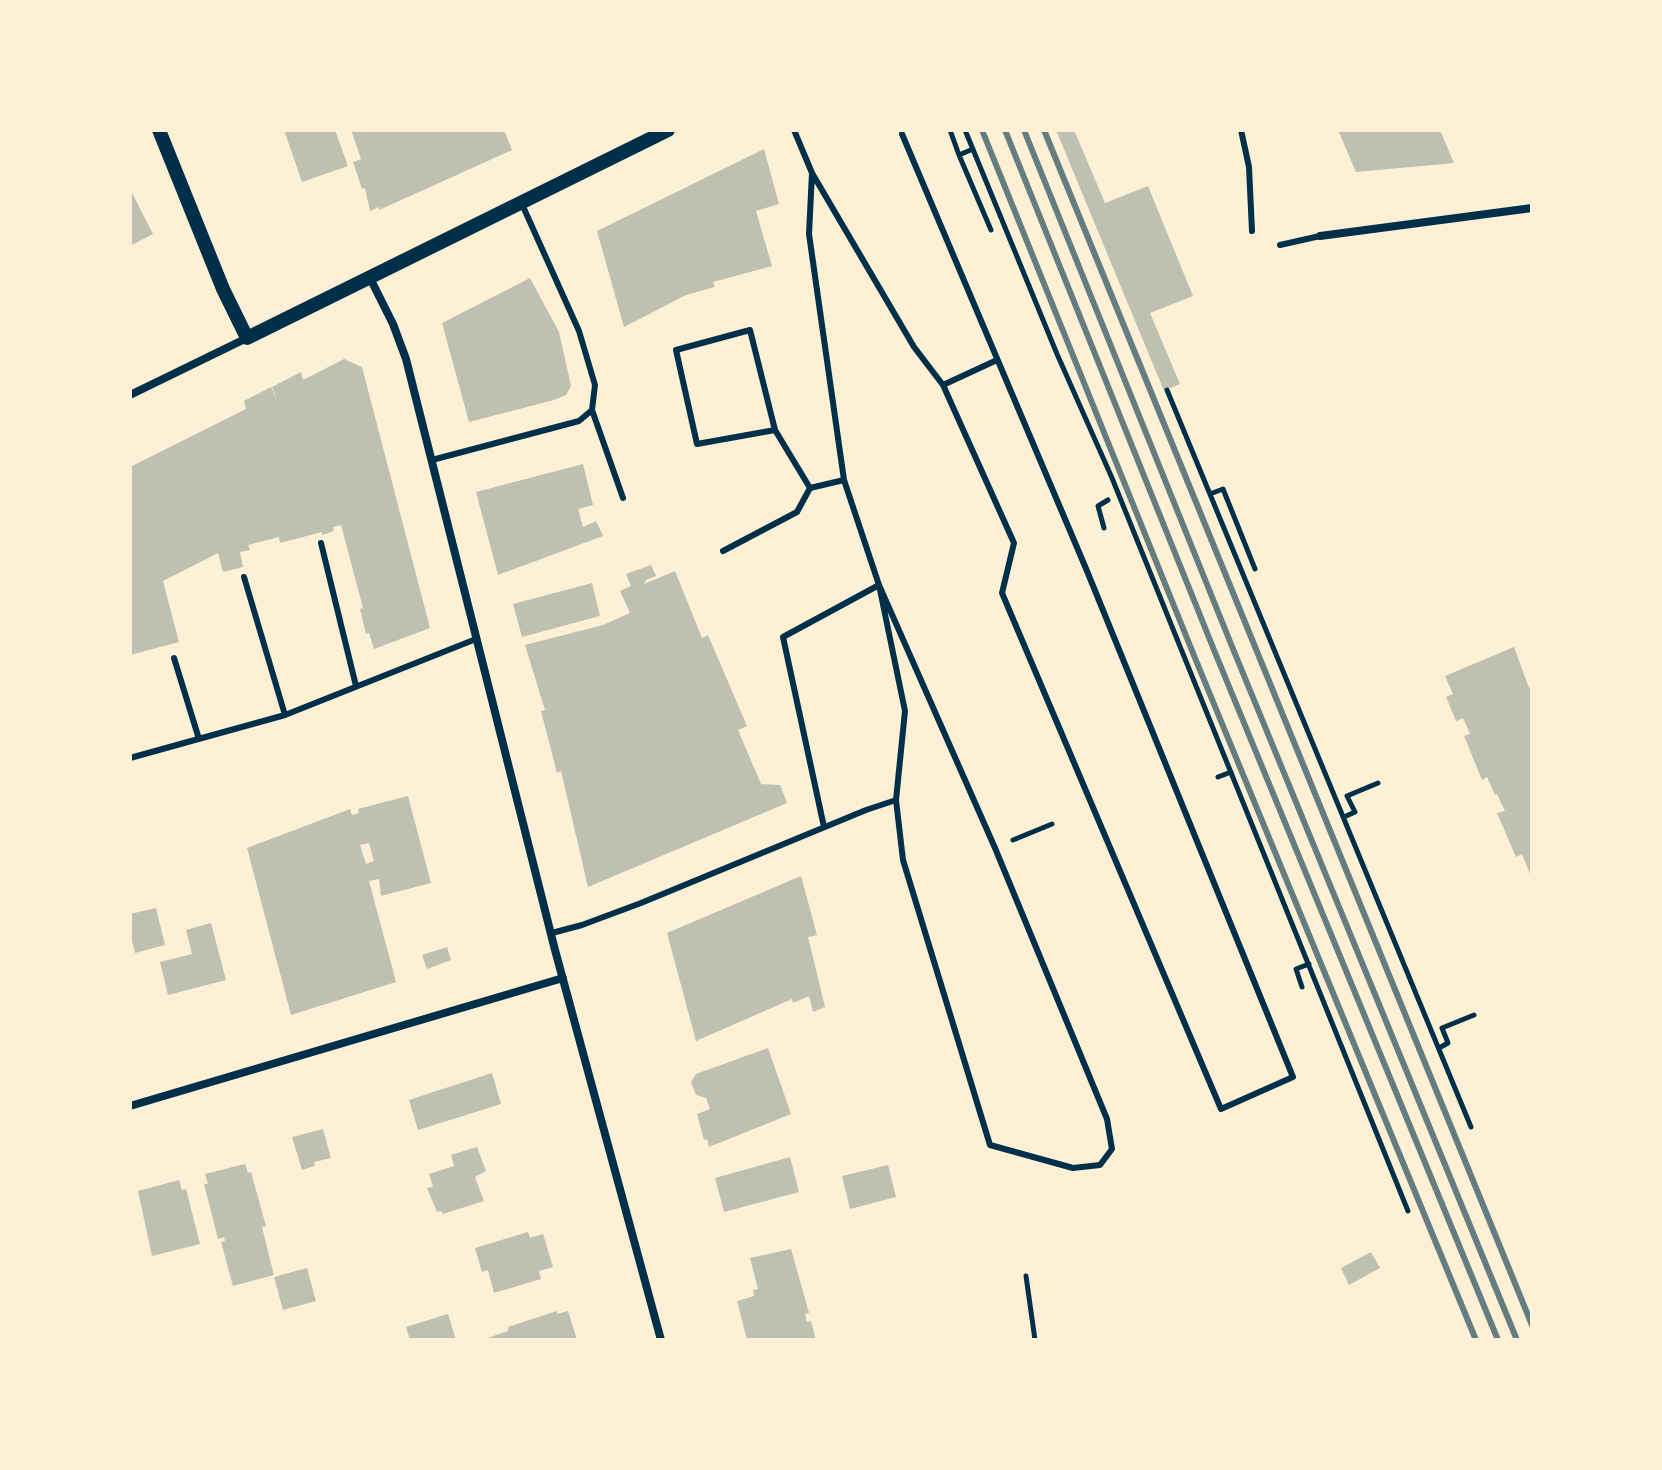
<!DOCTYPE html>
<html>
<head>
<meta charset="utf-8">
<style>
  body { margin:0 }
  #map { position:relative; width:1662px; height:1470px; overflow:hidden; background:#fdf0d5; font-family:"Fira Sans Condensed",sans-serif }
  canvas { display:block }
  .frame { position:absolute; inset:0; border:132px solid #fdf0d5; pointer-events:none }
</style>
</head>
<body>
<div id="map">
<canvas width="1662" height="1470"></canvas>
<div class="frame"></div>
</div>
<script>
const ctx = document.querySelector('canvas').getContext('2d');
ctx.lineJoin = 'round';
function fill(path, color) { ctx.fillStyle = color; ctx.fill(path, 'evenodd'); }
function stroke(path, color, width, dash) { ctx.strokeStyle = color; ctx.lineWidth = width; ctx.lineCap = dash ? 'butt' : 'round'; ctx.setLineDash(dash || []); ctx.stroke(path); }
const building = new Path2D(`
  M 284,130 L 335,130 L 348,166 L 302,182 Z
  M 351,130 L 504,130 L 512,150 L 379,210 L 379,207 L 370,211 L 365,188 L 362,189 L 353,162 L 361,159 Z
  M 1056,130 L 1074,130 L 1105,203 L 1148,186 L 1193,296 L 1150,313 L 1180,384 L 1164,391 Z
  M 1338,130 L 1440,130 L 1454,163 L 1356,172 Z
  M 764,149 L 779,204 L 756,211 L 772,266 L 713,282 L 715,287 L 686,295 L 624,327 L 597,231 Z
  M 130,189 L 153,234 L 130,246 Z
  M 530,278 L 559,332 L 571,386 L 566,395 L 554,400 L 469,422 L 442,323 Z
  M 344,359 L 362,367 L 430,628 L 374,649 L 369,633 L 366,634 L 360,609 L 363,608 L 341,525 L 333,527 L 334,531 L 322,535 L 322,532 L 280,543 L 279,537 L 248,545 L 250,550 L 240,552 L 243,567 L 223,572 L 218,553 L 163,581 L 179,642 L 130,655 L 130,467 L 246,409 L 244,401 L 271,387 L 277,401 L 272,387 L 301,372 L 303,380 Z
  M 583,464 L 593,505 L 578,509 L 583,527 L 596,521 L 603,536 L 498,575 L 476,492 Z
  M 651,565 L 656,576 L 646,580 L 644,584 L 675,571 L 702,638 L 708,635 L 747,726 L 738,730 L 761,784 L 780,785 L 787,803 L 588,887 L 561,771 L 557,773 L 541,711 L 545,710 L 525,645 L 603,625 L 630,613 L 620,591 L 631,586 L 626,574 Z
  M 592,583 L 600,616 L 522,637 L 513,604 Z
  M 1514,647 L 1529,688 L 1532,687 L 1532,879 L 1522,854 L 1516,857 L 1497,813 L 1505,811 L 1497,794 L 1495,795 L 1487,777 L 1482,780 L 1464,736 L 1470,734 L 1463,718 L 1456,721 L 1446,697 L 1453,694 L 1445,676 Z
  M 408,796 L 431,883 L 381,896 L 379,879 L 369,881 L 396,982 L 291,1015 L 247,848 L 350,809 L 352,815 L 359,813 L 358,809 ZM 369,843 L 374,861 L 366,864 L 360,845 Z
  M 801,876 L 817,935 L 808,937 L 825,1007 L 813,1012 L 809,996 L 793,1003 L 792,999 L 696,1041 L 667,933 Z
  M 156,908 L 165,945 L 135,953 L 130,932 L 130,914 Z
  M 211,923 L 226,980 L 168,995 L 160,962 L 192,954 L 186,930 Z
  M 447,947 L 451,960 L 427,969 L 422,955 Z
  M 768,1048 L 791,1114 L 709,1147 L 707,1139 L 704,1140 L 697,1114 L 710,1109 L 706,1098 L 696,1095 L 691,1082 L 696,1074 Z
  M 492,1073 L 501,1104 L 418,1130 L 409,1100 Z
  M 323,1129 L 331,1158 L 314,1162 L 315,1166 L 302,1170 L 292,1137 Z
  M 477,1147 L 486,1171 L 475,1177 L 484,1201 L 443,1214 L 441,1211 L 437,1212 L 427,1188 L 433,1187 L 429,1174 L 454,1166 L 451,1155 Z
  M 790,1157 L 799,1192 L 724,1212 L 715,1178 Z
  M 245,1164 L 248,1173 L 251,1172 L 266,1226 L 262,1227 L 274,1275 L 233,1286 L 221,1242 L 225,1241 L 224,1237 L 218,1239 L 204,1184 L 208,1184 L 205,1174 Z
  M 888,1165 L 896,1197 L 850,1209 L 842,1176 Z
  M 179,1180 L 182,1190 L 186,1189 L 200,1244 L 152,1256 L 138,1191 Z
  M 528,1232 L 530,1238 L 543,1234 L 553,1267 L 539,1271 L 541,1279 L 494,1293 L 488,1270 L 482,1272 L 475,1248 Z
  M 791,1249 L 809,1313 L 805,1314 L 807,1322 L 811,1321 L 816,1340 L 747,1340 L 737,1301 L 754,1296 L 753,1290 L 758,1289 L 750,1258 Z
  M 1371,1252 L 1380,1268 L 1349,1285 L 1341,1268 Z
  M 307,1268 L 316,1301 L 283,1310 L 274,1277 Z
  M 557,1311 L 557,1314 L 568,1311 L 577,1340 L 482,1340 L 508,1331 L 508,1327 Z
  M 448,1314 L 456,1340 L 410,1340 L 406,1327 Z`);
const path = new Path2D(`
  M 950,130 L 959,155 L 973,149
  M 965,130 L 1057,354 L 1112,478 L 1408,1211
  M 959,155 L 991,230
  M 1167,390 L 1471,1127
  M 1210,494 L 1223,489 L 1255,569
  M 1104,528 L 1098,506 L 1108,500
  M 1218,777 L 1231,772
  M 1344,817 L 1355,812 L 1347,796 L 1378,783
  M 1013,840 L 1052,824
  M 1302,987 L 1296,969 L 1309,964
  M 1439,1048 L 1448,1043 L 1442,1028 L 1474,1015
  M 1026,1276 L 1035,1340`);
const service = new Path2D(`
  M 794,130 L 812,173 L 914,347 L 943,385 L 1014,543 L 1002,593 L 1221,1109 L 1293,1077 L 1087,571 L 902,134
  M 1241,130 L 1249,167 L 1252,231
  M 812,173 L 809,234 L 844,480 L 879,585 L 905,711 L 896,800 L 903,860 L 990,1145 L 1073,1168 L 1100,1165 L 1112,1149 L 1107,1119 L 995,848 L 879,585 L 783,637 L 824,827
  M 521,202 L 579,331 L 595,385 L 592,410 L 623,498
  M 1280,245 L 1320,236
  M 943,385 L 997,360
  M 775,430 L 697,444 L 676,350 L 750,330 L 775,430 L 810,488
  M 432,460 L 579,421 L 592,410
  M 810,488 L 844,480
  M 321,543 L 356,686
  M 723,551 L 797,512 L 810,488
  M 244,577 L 285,715
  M 174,658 L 199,739
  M 130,758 L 285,715 L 476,639
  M 552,933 L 582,925 L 641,903 L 866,810 L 896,800`);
const minor = new Path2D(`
  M 1320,236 L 1532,208
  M 370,278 L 393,324 L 406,359 L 555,950 L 661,1340
  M 130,395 L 247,338
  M 130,1106 L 563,978`);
const tertiary = new Path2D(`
  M 159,130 L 223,289 L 247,338 L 668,130`);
const rail = new Path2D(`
  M 982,130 L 1195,658 L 1476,1340
  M 1005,130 L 1214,650 L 1498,1340
  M 1024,130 L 1231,644 L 1517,1340
  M 1044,130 L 1532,1325`);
fill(building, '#bec0b2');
stroke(path, '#003049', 5);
stroke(service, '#003049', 6);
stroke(minor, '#003049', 8);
stroke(tertiary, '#003049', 14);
stroke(rail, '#657d81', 6);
</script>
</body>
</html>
